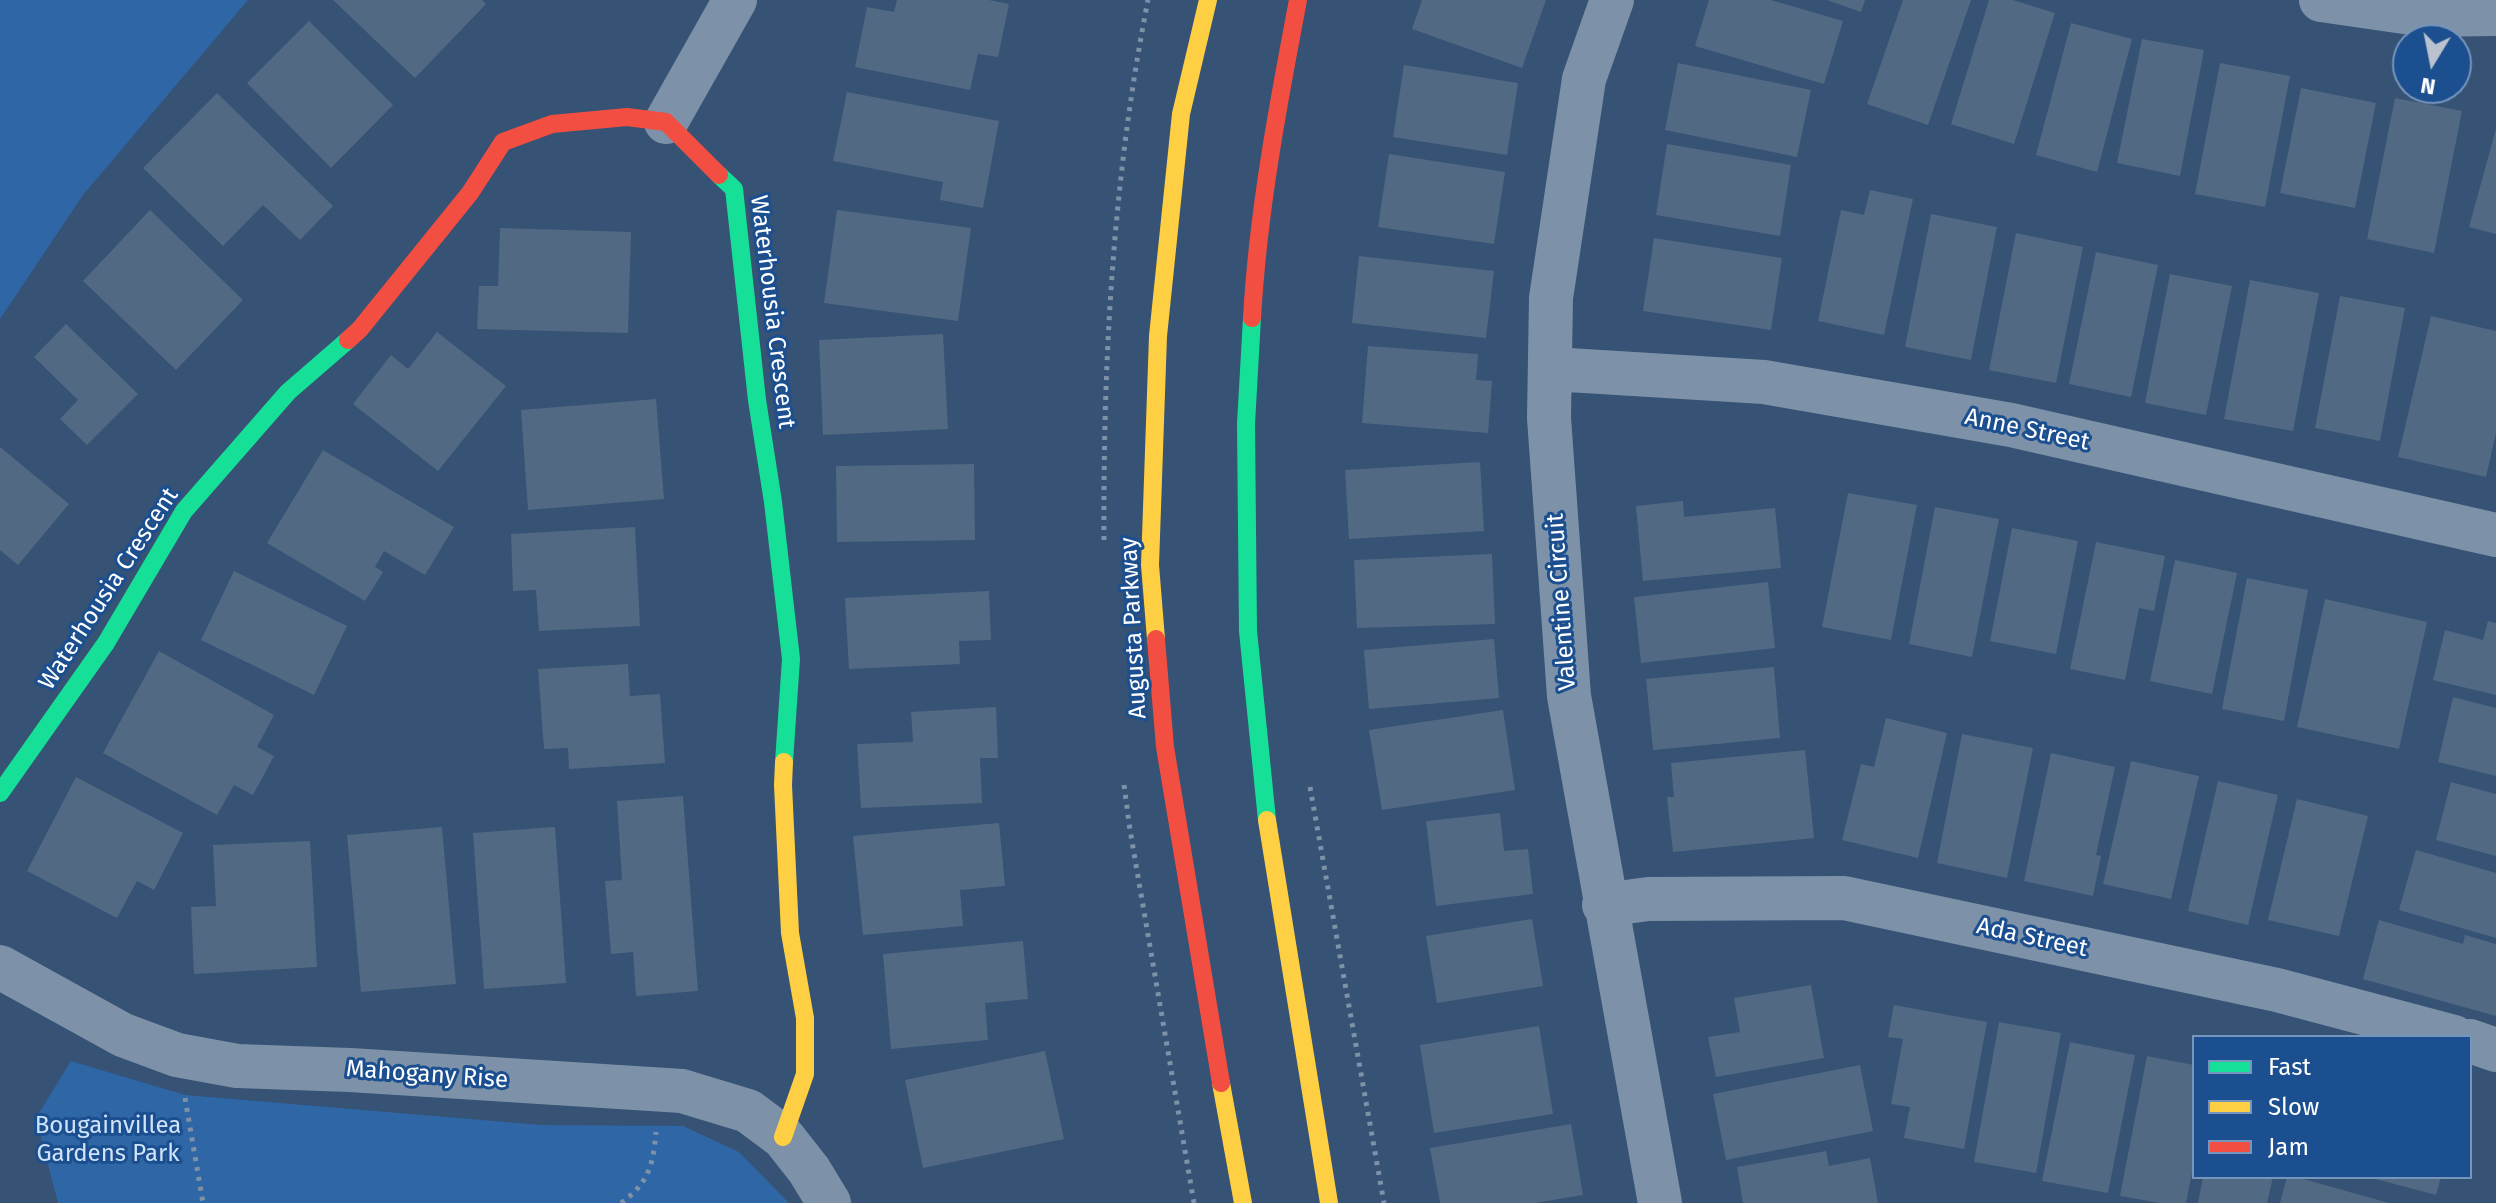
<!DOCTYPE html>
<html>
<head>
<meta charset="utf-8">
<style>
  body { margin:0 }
  #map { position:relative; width:2496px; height:1203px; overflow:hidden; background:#365274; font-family:"Fira Sans",sans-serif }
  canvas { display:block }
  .legend { position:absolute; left:2192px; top:1035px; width:280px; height:144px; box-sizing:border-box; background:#1b4f8f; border:2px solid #7695bc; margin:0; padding:10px 14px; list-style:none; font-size:24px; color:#fff }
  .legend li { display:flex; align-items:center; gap:16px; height:40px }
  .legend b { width:40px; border:2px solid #7695bc }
  .north { position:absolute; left:2392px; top:24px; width:80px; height:80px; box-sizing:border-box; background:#1b4f8f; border:2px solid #7695bc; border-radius:50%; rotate:190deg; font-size:22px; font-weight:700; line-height:32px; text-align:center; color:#fff }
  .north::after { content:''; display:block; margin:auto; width:28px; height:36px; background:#b9c2ce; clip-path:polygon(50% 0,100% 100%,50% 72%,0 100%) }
</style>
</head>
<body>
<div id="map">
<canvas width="2496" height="1203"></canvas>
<ul class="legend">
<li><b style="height:10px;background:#16e098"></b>Fast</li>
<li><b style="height:10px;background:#ffcf43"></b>Slow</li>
<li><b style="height:10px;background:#f24e42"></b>Jam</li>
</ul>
<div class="north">N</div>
</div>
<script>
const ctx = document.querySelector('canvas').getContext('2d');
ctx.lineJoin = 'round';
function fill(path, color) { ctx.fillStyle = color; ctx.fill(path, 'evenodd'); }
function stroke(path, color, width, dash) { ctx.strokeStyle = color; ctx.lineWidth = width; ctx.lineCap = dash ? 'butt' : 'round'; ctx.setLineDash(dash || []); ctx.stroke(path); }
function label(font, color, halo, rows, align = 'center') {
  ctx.font = font + ' "Fira Sans",sans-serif'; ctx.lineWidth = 6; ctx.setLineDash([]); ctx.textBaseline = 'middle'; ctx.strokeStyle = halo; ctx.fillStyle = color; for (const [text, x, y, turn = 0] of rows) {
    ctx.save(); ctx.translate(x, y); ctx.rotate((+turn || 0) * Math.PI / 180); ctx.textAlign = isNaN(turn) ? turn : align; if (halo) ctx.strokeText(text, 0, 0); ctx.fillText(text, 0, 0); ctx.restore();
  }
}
const green = new Path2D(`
  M 0,0 L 248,0 L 83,195 L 0,319 Z
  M 71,1061 L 185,1095 L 541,1125 L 683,1126 L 739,1152 L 789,1203 L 58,1203 L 36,1118 Z`);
const building = new Path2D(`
  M 333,0 L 482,0 L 486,4 L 415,78 Z
  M 897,0 L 989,0 L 1009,4 L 998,57 L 978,54 L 970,90 L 855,67 L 867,7 L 894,12 Z
  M 1422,0 L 1546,0 L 1522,68 L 1412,29 Z
  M 1709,0 L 1771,0 L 1843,21 L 1824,84 L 1695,46 Z
  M 1827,0 L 1865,0 L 1861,12 Z
  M 1903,0 L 1971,0 L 1928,125 L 1867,104 Z
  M 1989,0 L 2013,0 L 2055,13 L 2014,144 L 1951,124 Z
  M 309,21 L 393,105 L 331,168 L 247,83 Z
  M 2071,23 L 2132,39 L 2097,172 L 2036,155 Z
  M 2142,39 L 2204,50 L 2180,176 L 2117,163 Z
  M 1678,63 L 1811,90 L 1797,157 L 1665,130 Z
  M 2220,63 L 2290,76 L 2265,207 L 2195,194 Z
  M 1404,65 L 1518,83 L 1507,155 L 1393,137 Z
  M 2301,88 L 2376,103 L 2355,208 L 2280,193 Z
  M 847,92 L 999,121 L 983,208 L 940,200 L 943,182 L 833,161 Z
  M 217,93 L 333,206 L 300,240 L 263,205 L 223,246 L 143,168 Z
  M 2395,98 L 2462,111 L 2434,253 L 2367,239 Z
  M 2496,129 L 2496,234 L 2469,227 Z
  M 1667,144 L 1791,165 L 1780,236 L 1656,215 Z
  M 1389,154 L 1505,172 L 1494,244 L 1378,227 Z
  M 1870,190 L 1913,199 L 1884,335 L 1818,321 L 1841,210 L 1864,215 Z
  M 150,210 L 243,300 L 176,370 L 83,281 Z
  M 837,210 L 971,228 L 958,321 L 824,303 Z
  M 1931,214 L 1997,227 L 1971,360 L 1905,347 Z
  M 500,228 L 631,232 L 628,333 L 477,329 L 479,286 L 498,286 Z
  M 2016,233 L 2083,247 L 2056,383 L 1989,370 Z
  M 1654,238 L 1782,258 L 1771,330 L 1643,311 Z
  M 2096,252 L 2158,265 L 2131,397 L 2069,384 Z
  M 1359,256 L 1494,271 L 1486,338 L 1352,323 Z
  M 2170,274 L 2232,286 L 2206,415 L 2145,403 Z
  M 2250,280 L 2319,293 L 2293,431 L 2224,419 Z
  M 2340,296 L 2405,308 L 2380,441 L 2315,428 Z
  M 2431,316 L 2496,331 L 2496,433 L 2486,477 L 2398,457 Z
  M 66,324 L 138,394 L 87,445 L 60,419 L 78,400 L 34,357 Z
  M 437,332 L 506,386 L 438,471 L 353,404 L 391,355 L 408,369 Z
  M 943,334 L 948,429 L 823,435 L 819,340 Z
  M 1368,346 L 1478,354 L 1476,380 L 1492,381 L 1488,433 L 1362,423 Z
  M 656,399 L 664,499 L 528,510 L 521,410 Z
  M 0,447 L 69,504 L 18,565 L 0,550 Z
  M 323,450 L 454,527 L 425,575 L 384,551 L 375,567 L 383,572 L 365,601 L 267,543 Z
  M 1480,462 L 1484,531 L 1349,539 L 1345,470 Z
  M 974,464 L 975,540 L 837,542 L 836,466 Z
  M 1848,493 L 1917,505 L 1891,640 L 1822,627 Z
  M 1683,501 L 1684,517 L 1775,508 L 1781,568 L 1643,581 L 1636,506 Z
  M 1935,507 L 1999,519 L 1972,657 L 1909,644 Z
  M 635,527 L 640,626 L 539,631 L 536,590 L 513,591 L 511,534 Z
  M 2012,528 L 2078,541 L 2056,654 L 1990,641 Z
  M 2096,542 L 2165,556 L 2154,611 L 2139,608 L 2125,680 L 2070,669 Z
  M 1492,554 L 1495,624 L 1357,628 L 1354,560 Z
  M 2175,560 L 2237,573 L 2212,694 L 2150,681 Z
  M 234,571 L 347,626 L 314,695 L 201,640 Z
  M 2247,578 L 2308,590 L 2284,721 L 2222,709 Z
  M 1768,582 L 1775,648 L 1641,663 L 1634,597 Z
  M 989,591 L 991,640 L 959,641 L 960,664 L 849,669 L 845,598 Z
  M 2325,599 L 2427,622 L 2399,749 L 2297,727 Z
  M 2488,621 L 2496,623 L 2496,695 L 2433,680 L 2445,630 L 2483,640 Z
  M 1494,639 L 1499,698 L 1369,709 L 1364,650 Z
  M 159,651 L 274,715 L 257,747 L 274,756 L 253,795 L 234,785 L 217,815 L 103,753 Z
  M 628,664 L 630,696 L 660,694 L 665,763 L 569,769 L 568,748 L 544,749 L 538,669 Z
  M 1774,667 L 1780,738 L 1653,750 L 1646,679 Z
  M 2453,697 L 2496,708 L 2496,776 L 2438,762 Z
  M 996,707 L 998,758 L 980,758 L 982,803 L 861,808 L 857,744 L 913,742 L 911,712 Z
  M 1503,710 L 1515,790 L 1382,810 L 1369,730 Z
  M 1886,718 L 1947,733 L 1918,858 L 1842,840 L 1861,764 L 1874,767 Z
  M 1962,734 L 2033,748 L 2007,878 L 1937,863 Z
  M 1805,750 L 1814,838 L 1673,852 L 1667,797 L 1674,797 L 1671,763 Z
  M 2051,753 L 2115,767 L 2096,855 L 2101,856 L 2093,896 L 2024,881 Z
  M 2131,761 L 2199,776 L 2171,899 L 2103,884 Z
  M 76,777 L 183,833 L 154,890 L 137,881 L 117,918 L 27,871 Z
  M 2218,781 L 2278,795 L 2248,925 L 2188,911 Z
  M 2451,782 L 2496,794 L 2496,856 L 2436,840 Z
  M 683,796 L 698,991 L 636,996 L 633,952 L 611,954 L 605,881 L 622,880 L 617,801 Z
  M 2297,799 L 2368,816 L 2339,936 L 2268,920 Z
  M 1500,813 L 1504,851 L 1528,849 L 1533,894 L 1436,906 L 1426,821 Z
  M 999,823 L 1005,886 L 960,890 L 963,926 L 863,935 L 853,836 Z
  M 442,827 L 456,984 L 361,992 L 347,835 Z
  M 555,827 L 566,983 L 484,989 L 473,833 Z
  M 310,841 L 317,967 L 194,974 L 191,907 L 216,906 L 213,845 Z
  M 2416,850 L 2496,873 L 2496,938 L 2399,910 Z
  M 1532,919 L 1543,986 L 1437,1003 L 1426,936 Z
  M 2379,920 L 2463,944 L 2465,935 L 2496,944 L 2496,1016 L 2363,979 Z
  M 1023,941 L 1028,999 L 985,1003 L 988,1040 L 891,1049 L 883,954 Z
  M 1811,985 L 1824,1058 L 1716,1077 L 1708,1037 L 1740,1032 L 1734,998 Z
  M 1894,1005 L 1987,1022 L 1964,1149 L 1904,1138 L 1910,1107 L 1891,1104 L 1903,1039 L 1888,1037 Z
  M 1999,1022 L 2061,1033 L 2036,1173 L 1974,1162 Z
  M 1539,1026 L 1553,1114 L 1434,1133 L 1420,1045 Z
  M 2070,1042 L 2135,1055 L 2108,1193 L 2042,1181 Z
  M 1045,1051 L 1064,1139 L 923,1168 L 905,1080 Z
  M 2147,1056 L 2194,1065 L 2194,1163 L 2186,1203 L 2160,1203 L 2120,1196 Z
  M 1860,1065 L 1873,1131 L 1726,1160 L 1713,1094 Z
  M 1571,1124 L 1583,1195 L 1535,1203 L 1440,1203 L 1430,1148 Z
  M 1826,1151 L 1829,1166 L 1870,1158 L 1878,1203 L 1743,1203 L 1737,1167 Z
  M 2203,1177 L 2273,1177 L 2267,1203 L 2198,1203 Z
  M 2287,1177 L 2296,1177 L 2389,1203 L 2280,1203 Z
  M 2368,1177 L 2441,1177 L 2436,1195 Z`);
const path = new Path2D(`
  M 1104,540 C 1103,360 1113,177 1148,0
  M 1124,785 L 1130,830 L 1194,1203
  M 1310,787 L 1384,1203
  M 185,1098 L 203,1203
  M 621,1203 C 649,1183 653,1165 656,1132`);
const street = new Path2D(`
  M 1612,0 L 1584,79 L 1551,298 L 1549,418 L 1569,696 L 1660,1203
  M 2321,0 L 2425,15 L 2496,14
  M 666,122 L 735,0
  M 1552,369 L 1764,382 L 2011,425 L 2496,535
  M 1604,905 L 1648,899 L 1844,898 L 2277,990 L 2454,1037
  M 0,967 L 123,1035 L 177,1055 L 237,1066 L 350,1070 L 682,1091 L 748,1111 L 783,1137 L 809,1170 L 829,1203
  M 2470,1041 L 2496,1050`);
const fast = new Path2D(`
  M 719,175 L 734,189 L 757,400 L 773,502 L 791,659 L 784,762
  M 1252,318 L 1246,424 L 1248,631 L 1267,820
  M 0,793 L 106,643 L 184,511 L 288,392 L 348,340`);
const slow = new Path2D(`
  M 1156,639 L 1150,565 L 1158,336 L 1181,114 L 1208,0
  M 1267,820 L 1329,1203
  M 1221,1083 L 1243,1203
  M 783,1137 L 805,1074 L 805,1018 L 790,933 L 783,785 L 784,762`);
const jam = new Path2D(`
  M 1252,318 C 1258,211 1278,105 1298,0
  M 348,340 L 360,329 L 470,193 L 503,142 L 552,124 L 627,117 L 666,122 L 719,175
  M 1156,639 L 1165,747 L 1221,1083`);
const streetNames = [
  ["Waterhousia Crescent",772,312,83],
  ["Anne Street",2027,430,12],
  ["Waterhousia Crescent",109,589,-57],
  ["Valentine Circuit",1562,602,-94],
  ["Augusta Parkway",1134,628,-93],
  ["Ada Street",2032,938,12],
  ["Mahogany Rise",427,1075,4]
];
const parkNames = [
  ["Bougainvillea",108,1126],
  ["Gardens Park",108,1154]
];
fill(green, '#2f66a5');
fill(building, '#526984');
stroke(path, '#7d92a8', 5, [4, 6]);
stroke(street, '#7d92a8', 44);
stroke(fast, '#16e098', 18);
stroke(slow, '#ffcf43', 18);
stroke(jam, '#f24e42', 18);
label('24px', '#fff', '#1b4f8f', streetNames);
label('24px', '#cfe3fa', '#1b4f8f', parkNames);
</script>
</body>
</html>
